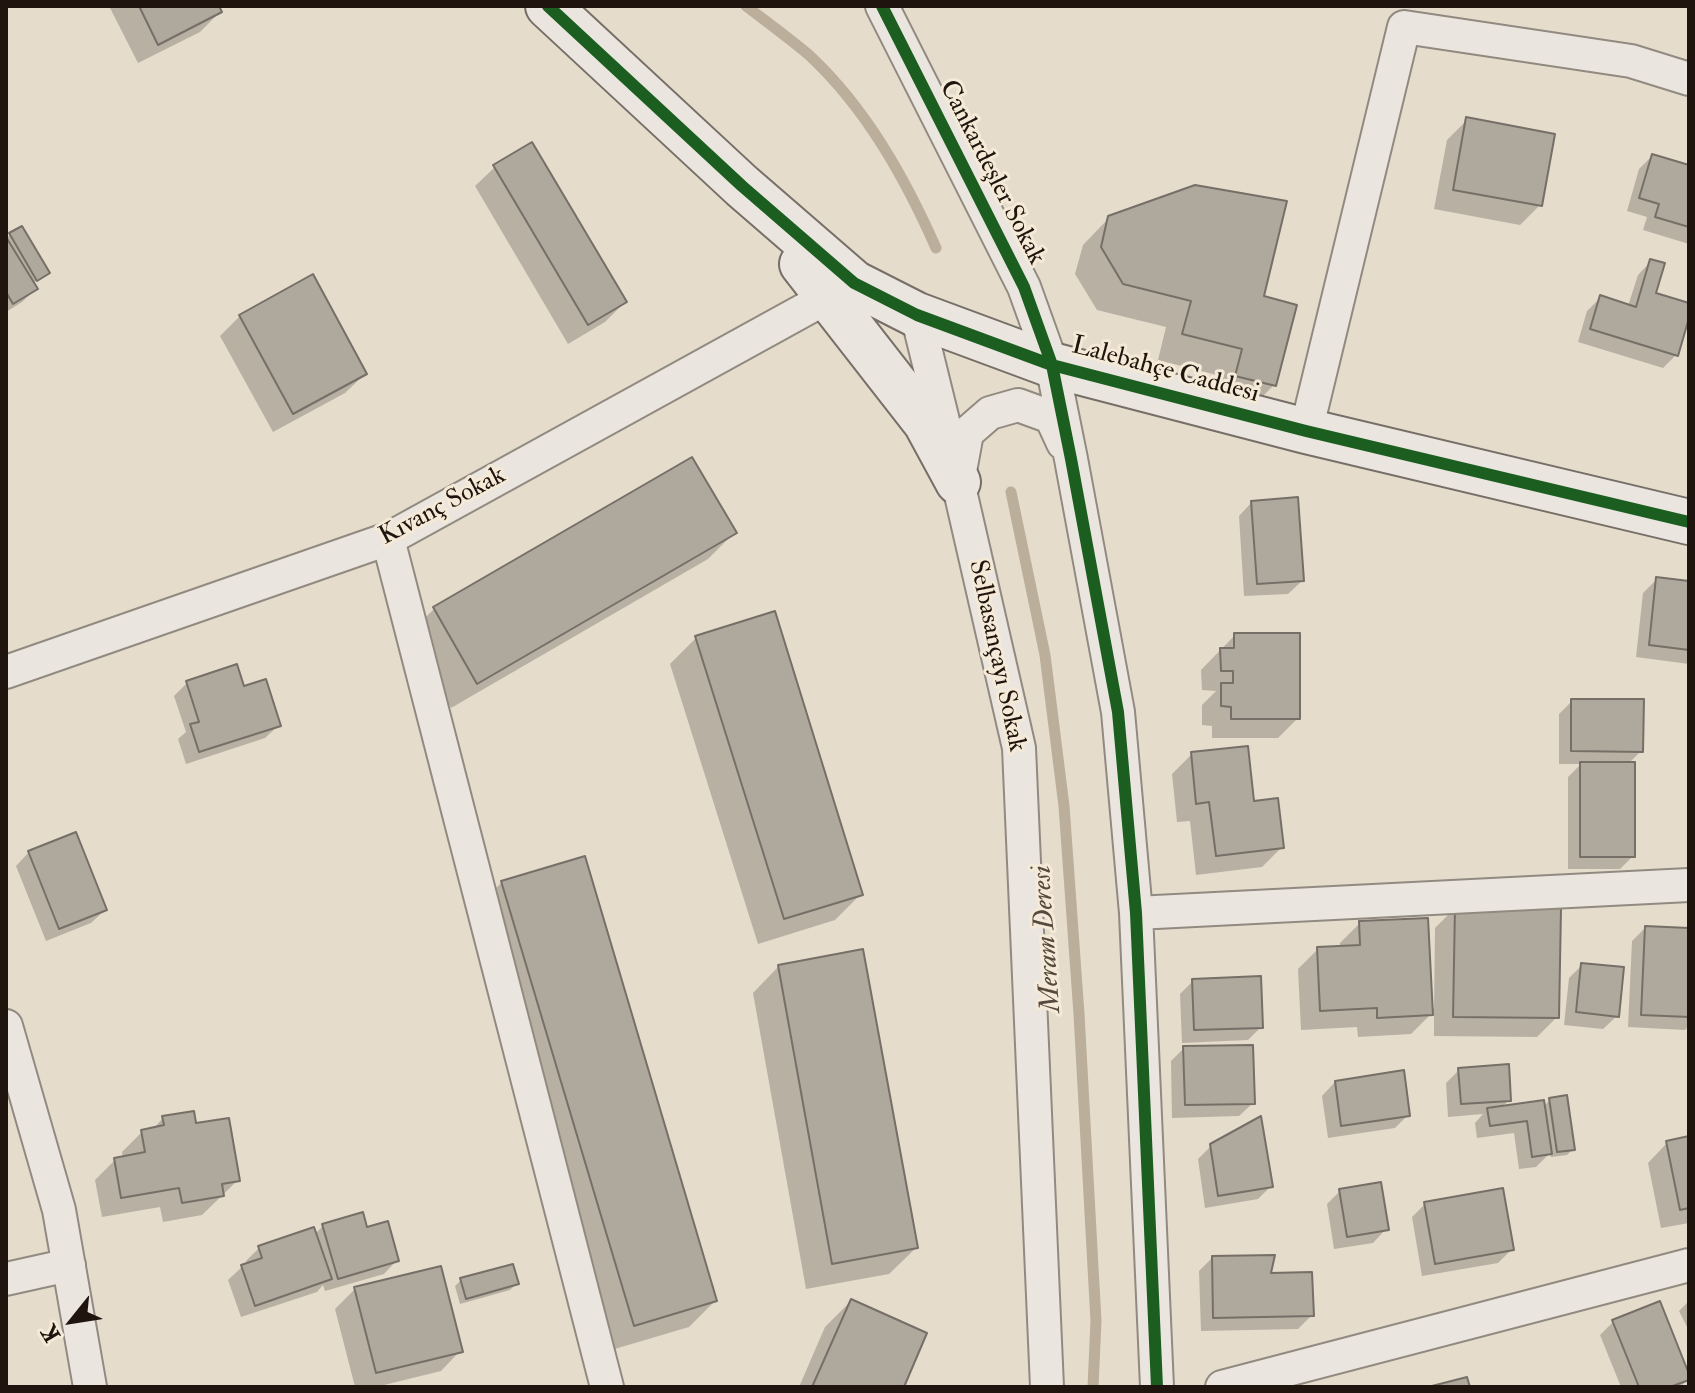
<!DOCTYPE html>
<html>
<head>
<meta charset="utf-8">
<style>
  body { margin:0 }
  #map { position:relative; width:1695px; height:1393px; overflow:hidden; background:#e6dccc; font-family:"IM FELL Double Pica",serif }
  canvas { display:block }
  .frame { position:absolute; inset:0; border:8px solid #1f150e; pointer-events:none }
  .north { position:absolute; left:32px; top:1281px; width:80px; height:80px; -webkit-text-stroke:6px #f5ead7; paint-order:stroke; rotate:240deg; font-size:22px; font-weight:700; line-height:32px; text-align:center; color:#1f150e }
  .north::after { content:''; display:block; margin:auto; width:28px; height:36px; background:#1f150e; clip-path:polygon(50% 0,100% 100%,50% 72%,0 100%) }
</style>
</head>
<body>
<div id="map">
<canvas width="1695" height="1393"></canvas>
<div class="frame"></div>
<div class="north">K</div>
</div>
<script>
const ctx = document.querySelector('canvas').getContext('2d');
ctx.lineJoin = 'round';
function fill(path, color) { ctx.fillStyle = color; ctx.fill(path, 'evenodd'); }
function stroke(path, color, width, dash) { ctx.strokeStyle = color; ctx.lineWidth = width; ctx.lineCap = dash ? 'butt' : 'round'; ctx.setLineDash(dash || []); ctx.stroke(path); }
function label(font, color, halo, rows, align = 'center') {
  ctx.font = font + ' "IM FELL Double Pica",serif'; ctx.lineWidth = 6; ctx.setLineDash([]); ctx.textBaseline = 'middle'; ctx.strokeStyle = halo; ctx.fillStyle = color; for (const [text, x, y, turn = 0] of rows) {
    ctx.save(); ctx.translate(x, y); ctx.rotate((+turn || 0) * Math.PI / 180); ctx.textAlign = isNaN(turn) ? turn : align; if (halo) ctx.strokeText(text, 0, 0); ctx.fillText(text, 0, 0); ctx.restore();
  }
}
const shadow = new Path2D(`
  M 109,6 L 217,6 L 220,12 L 200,32 L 138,63 Z
  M 1467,120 L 1540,205 L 1520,225 L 1434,209 L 1447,140 Z
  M 1652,156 L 1689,181 L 1689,244 L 1643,230 L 1647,217 L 1627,211 L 1639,169 Z
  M 495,167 L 625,302 L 605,322 L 568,344 L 475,186 Z
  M 1109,218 L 1262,298 L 1274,385 L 1248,411 L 1210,402 L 1217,375 L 1158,360 L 1166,327 L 1097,310 L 1075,274 L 1083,245 Z
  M 10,235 L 47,273 L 32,284 L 36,289 L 22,302 L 6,312 L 6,239 Z
  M 1651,261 L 1653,294 L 1689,305 L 1676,355 L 1663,368 L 1578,342 L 1587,311 L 1600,298 L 1628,306 L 1638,275 Z
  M 240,316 L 365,374 L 345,393 L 273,432 L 220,336 Z
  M 1252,502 L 1302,581 L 1288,594 L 1244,596 L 1239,516 Z
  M 734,533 L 708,559 L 451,708 L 408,635 L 434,609 Z
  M 1657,579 L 1689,583 L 1689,664 L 1636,657 L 1643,593 Z
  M 1235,635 L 1298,718 L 1278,738 L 1212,738 L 1212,726 L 1202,725 L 1202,705 L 1216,691 L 1202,690 L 1201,670 Z
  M 696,638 L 861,894 L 835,920 L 758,944 L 670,664 Z
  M 187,683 L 243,689 L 279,725 L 265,738 L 186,764 L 178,739 L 186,732 L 174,696 Z
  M 1572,701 L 1641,751 L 1628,764 L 1633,856 L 1620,869 L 1568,869 L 1568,777 L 1581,764 L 1559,764 L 1559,714 Z
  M 1192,754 L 1252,803 L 1282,847 L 1262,867 L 1196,875 L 1190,821 L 1177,822 L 1172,774 Z
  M 29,852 L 105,910 L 91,923 L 46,941 L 16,866 Z
  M 502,882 L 715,1301 L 689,1327 L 608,1351 L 476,909 Z
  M 1455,908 L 1557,1017 L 1537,1037 L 1434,1036 L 1434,1011 L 1411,1034 L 1358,1037 L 1357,1027 L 1301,1030 L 1298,969 L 1318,949 L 1340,948 L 1340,943 L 1360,923 L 1431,1008 L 1434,1008 L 1435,928 Z
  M 1645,928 L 1689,930 L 1689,1026 L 1685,1030 L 1628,1027 L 1632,941 Z
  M 1582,965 L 1617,1016 L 1603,1029 L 1564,1025 L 1569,978 Z
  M 779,966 L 916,1248 L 889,1274 L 806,1289 L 753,993 Z
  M 1193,981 L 1261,1027 L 1248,1040 L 1182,1043 L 1180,994 Z
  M 1184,1048 L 1253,1103 L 1239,1116 L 1172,1118 L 1171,1061 Z
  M 1459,1070 L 1509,1100 L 1501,1108 L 1543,1107 L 1550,1100 L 1573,1149 L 1567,1155 L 1551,1157 L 1550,1153 L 1536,1167 L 1519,1169 L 1514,1133 L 1477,1138 L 1475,1123 L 1483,1114 L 1448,1117 L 1446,1083 Z
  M 1335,1082 L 1408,1115 L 1395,1128 L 1328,1138 L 1322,1096 Z
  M 163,1118 L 194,1126 L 238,1180 L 202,1215 L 163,1222 L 160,1207 L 102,1217 L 95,1180 L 115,1160 L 123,1158 L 122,1152 L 142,1132 L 152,1130 Z
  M 1689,1138 L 1689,1223 L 1661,1228 L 1648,1163 L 1667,1143 Z
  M 1211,1146 L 1271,1186 L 1258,1199 L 1205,1208 L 1198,1159 Z
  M 1340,1191 L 1386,1229 L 1373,1243 L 1334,1249 L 1327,1204 Z
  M 1425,1204 L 1512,1249 L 1498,1263 L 1422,1276 L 1412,1217 Z
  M 323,1226 L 366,1230 L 397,1260 L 384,1274 L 325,1291 L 323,1285 L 317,1292 L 241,1317 L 228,1280 L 242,1267 L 247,1265 L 246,1261 L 259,1248 L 315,1234 Z
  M 1212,1258 L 1268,1275 L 1312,1315 L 1298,1329 L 1201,1331 L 1199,1271 Z
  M 461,1280 L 516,1284 L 510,1290 L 460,1304 L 455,1286 Z
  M 355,1289 L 460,1351 L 441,1371 L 376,1387 L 355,1387 L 335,1309 Z
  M 851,1301 L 901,1387 L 799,1387 L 825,1327 Z
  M 1689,1301 L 1689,1331 L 1679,1311 Z
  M 1613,1322 L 1689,1378 L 1680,1387 L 1621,1387 L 1600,1335 Z`);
const stream = new Path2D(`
  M 746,6 C 767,22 789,38 809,55 C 866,108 905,178 936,248
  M 1011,492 L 1045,655 L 1064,806 L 1079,1014 L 1096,1321 L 1093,1387`);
const building = new Path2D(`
  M 139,6 L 219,6 L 222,12 L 158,45 Z
  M 1466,117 L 1555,134 L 1542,206 L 1453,190 Z
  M 532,142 L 627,302 L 588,325 L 493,165 Z
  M 1652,154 L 1689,165 L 1689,227 L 1655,217 L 1659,204 L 1639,198 Z
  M 1195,185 L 1287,201 L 1264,296 L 1297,305 L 1276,386 L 1235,376 L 1242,349 L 1182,334 L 1191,301 L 1123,284 L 1101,247 L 1108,216 Z
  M 22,226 L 50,273 L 37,281 L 9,233 Z
  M 6,237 L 38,289 L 13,304 L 6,292 Z
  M 1650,259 L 1665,263 L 1656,293 L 1689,303 L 1689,318 L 1678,356 L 1590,329 L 1600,295 L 1636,307 Z
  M 313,274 L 367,374 L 293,414 L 239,315 Z
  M 692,457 L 737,533 L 477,684 L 433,607 Z
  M 1298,497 L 1304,581 L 1257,584 L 1251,501 Z
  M 1656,577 L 1689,581 L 1689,650 L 1649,645 Z
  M 775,611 L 863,895 L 784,919 L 695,636 Z
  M 1234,633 L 1300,633 L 1300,719 L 1231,719 L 1231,707 L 1221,706 L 1221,683 L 1233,683 L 1233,671 L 1221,671 L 1220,648 L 1234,648 Z
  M 237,664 L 244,686 L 266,679 L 281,726 L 199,752 L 190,724 L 199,722 L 186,681 Z
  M 1571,699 L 1644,699 L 1643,752 L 1571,751 Z
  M 1248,746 L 1254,801 L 1278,798 L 1284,848 L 1216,856 L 1209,802 L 1196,804 L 1191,752 Z
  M 1580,762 L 1635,762 L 1635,857 L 1580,857 Z
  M 76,832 L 107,910 L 59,929 L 28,851 Z
  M 585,856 L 717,1301 L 634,1326 L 501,881 Z
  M 1455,906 L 1561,908 L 1559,1018 L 1453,1017 Z
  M 1428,918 L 1433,1015 L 1377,1018 L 1377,1008 L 1320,1011 L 1317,947 L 1360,945 L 1359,921 Z
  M 1645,926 L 1689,928 L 1689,1017 L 1641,1015 Z
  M 863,949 L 918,1248 L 832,1264 L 778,965 Z
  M 1581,963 L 1624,967 L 1619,1017 L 1576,1012 Z
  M 1261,976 L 1263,1028 L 1194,1030 L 1192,979 Z
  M 1253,1045 L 1255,1104 L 1185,1105 L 1183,1046 Z
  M 1509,1064 L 1511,1101 L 1461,1104 L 1458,1068 Z
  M 1404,1070 L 1410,1116 L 1341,1126 L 1335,1081 Z
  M 1567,1095 L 1575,1150 L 1557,1152 L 1549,1098 Z
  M 1544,1100 L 1552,1154 L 1532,1157 L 1527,1121 L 1490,1126 L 1487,1108 Z
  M 194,1111 L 196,1123 L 229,1118 L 240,1181 L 222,1184 L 224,1196 L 182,1203 L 179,1188 L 121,1198 L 114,1158 L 145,1152 L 141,1130 L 164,1125 L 162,1116 Z
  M 1261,1116 L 1273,1187 L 1218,1196 L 1210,1144 Z
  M 1689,1136 L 1689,1208 L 1680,1210 L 1666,1141 Z
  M 1381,1182 L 1389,1230 L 1347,1237 L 1339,1189 Z
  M 1503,1188 L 1514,1250 L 1435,1264 L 1424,1202 Z
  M 363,1212 L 367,1227 L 388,1221 L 399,1261 L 338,1279 L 322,1224 Z
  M 314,1227 L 332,1279 L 255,1306 L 241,1265 L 262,1258 L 258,1246 Z
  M 1275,1255 L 1271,1273 L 1312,1272 L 1314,1316 L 1213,1318 L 1212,1256 Z
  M 513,1264 L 519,1284 L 466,1299 L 460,1278 Z
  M 441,1266 L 463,1352 L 376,1373 L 354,1287 Z
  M 851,1299 L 927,1333 L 904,1387 L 812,1387 Z
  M 1660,1301 L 1689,1374 L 1689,1380 L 1670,1387 L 1639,1387 L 1612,1320 Z
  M 1467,1377 L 1470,1387 L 1428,1387 Z`);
const street = new Path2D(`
  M 882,6 L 1024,287 L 1052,365 L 1071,459 L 1118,712 L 1136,913 L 1157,1387
  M 917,315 L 958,482 L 1019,748 L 1047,1387
  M 1306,431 L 1404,27 L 1631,61 L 1689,79
  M 960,471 L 967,433 L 990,413 L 1018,405 L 1051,417 L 1063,443
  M 388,539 L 607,1387
  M 6,672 L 388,539 L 844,288
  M 1136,913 L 1689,885
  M 6,1026 L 59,1210 L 90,1387
  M 6,1279 L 69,1265
  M 1222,1387 L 1689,1265`);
const secondary = new Path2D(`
  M 548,6 L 742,186 L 854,283 L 917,315 L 1052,365 L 1306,431 L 1689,522
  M 802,264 L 926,423 L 958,482`);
const cycleway = new Path2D(`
  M 548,6 L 742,186 L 854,283 L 917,315 L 1052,365 L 1306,431 L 1689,522
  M 882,6 L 1024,287 L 1052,365 L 1071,459 L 1118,712 L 1136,913 L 1157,1387`);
const streetNames = [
  ["Cankardeşler Sokak",991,173,63],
  ["Lalebahçe Caddesi",1165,371,15],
  ["Kıvanç Sokak",443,507,-28],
  ["Selbasançayı Sokak",996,656,78]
];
const waterNames = [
  ["Meram Deresi",1048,939,-94]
];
fill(shadow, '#0003');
stroke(stream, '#bbae9a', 11);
fill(building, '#afa89d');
stroke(building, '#756f67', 2);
stroke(street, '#918a81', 36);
stroke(secondary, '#756f67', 48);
stroke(street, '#eae5de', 32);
stroke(secondary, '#eae5de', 44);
stroke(cycleway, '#1b5e20', 12);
label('26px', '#1f150e', '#f5ead7', streetNames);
label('italic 28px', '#564a3e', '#f5ead7', waterNames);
</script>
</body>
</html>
